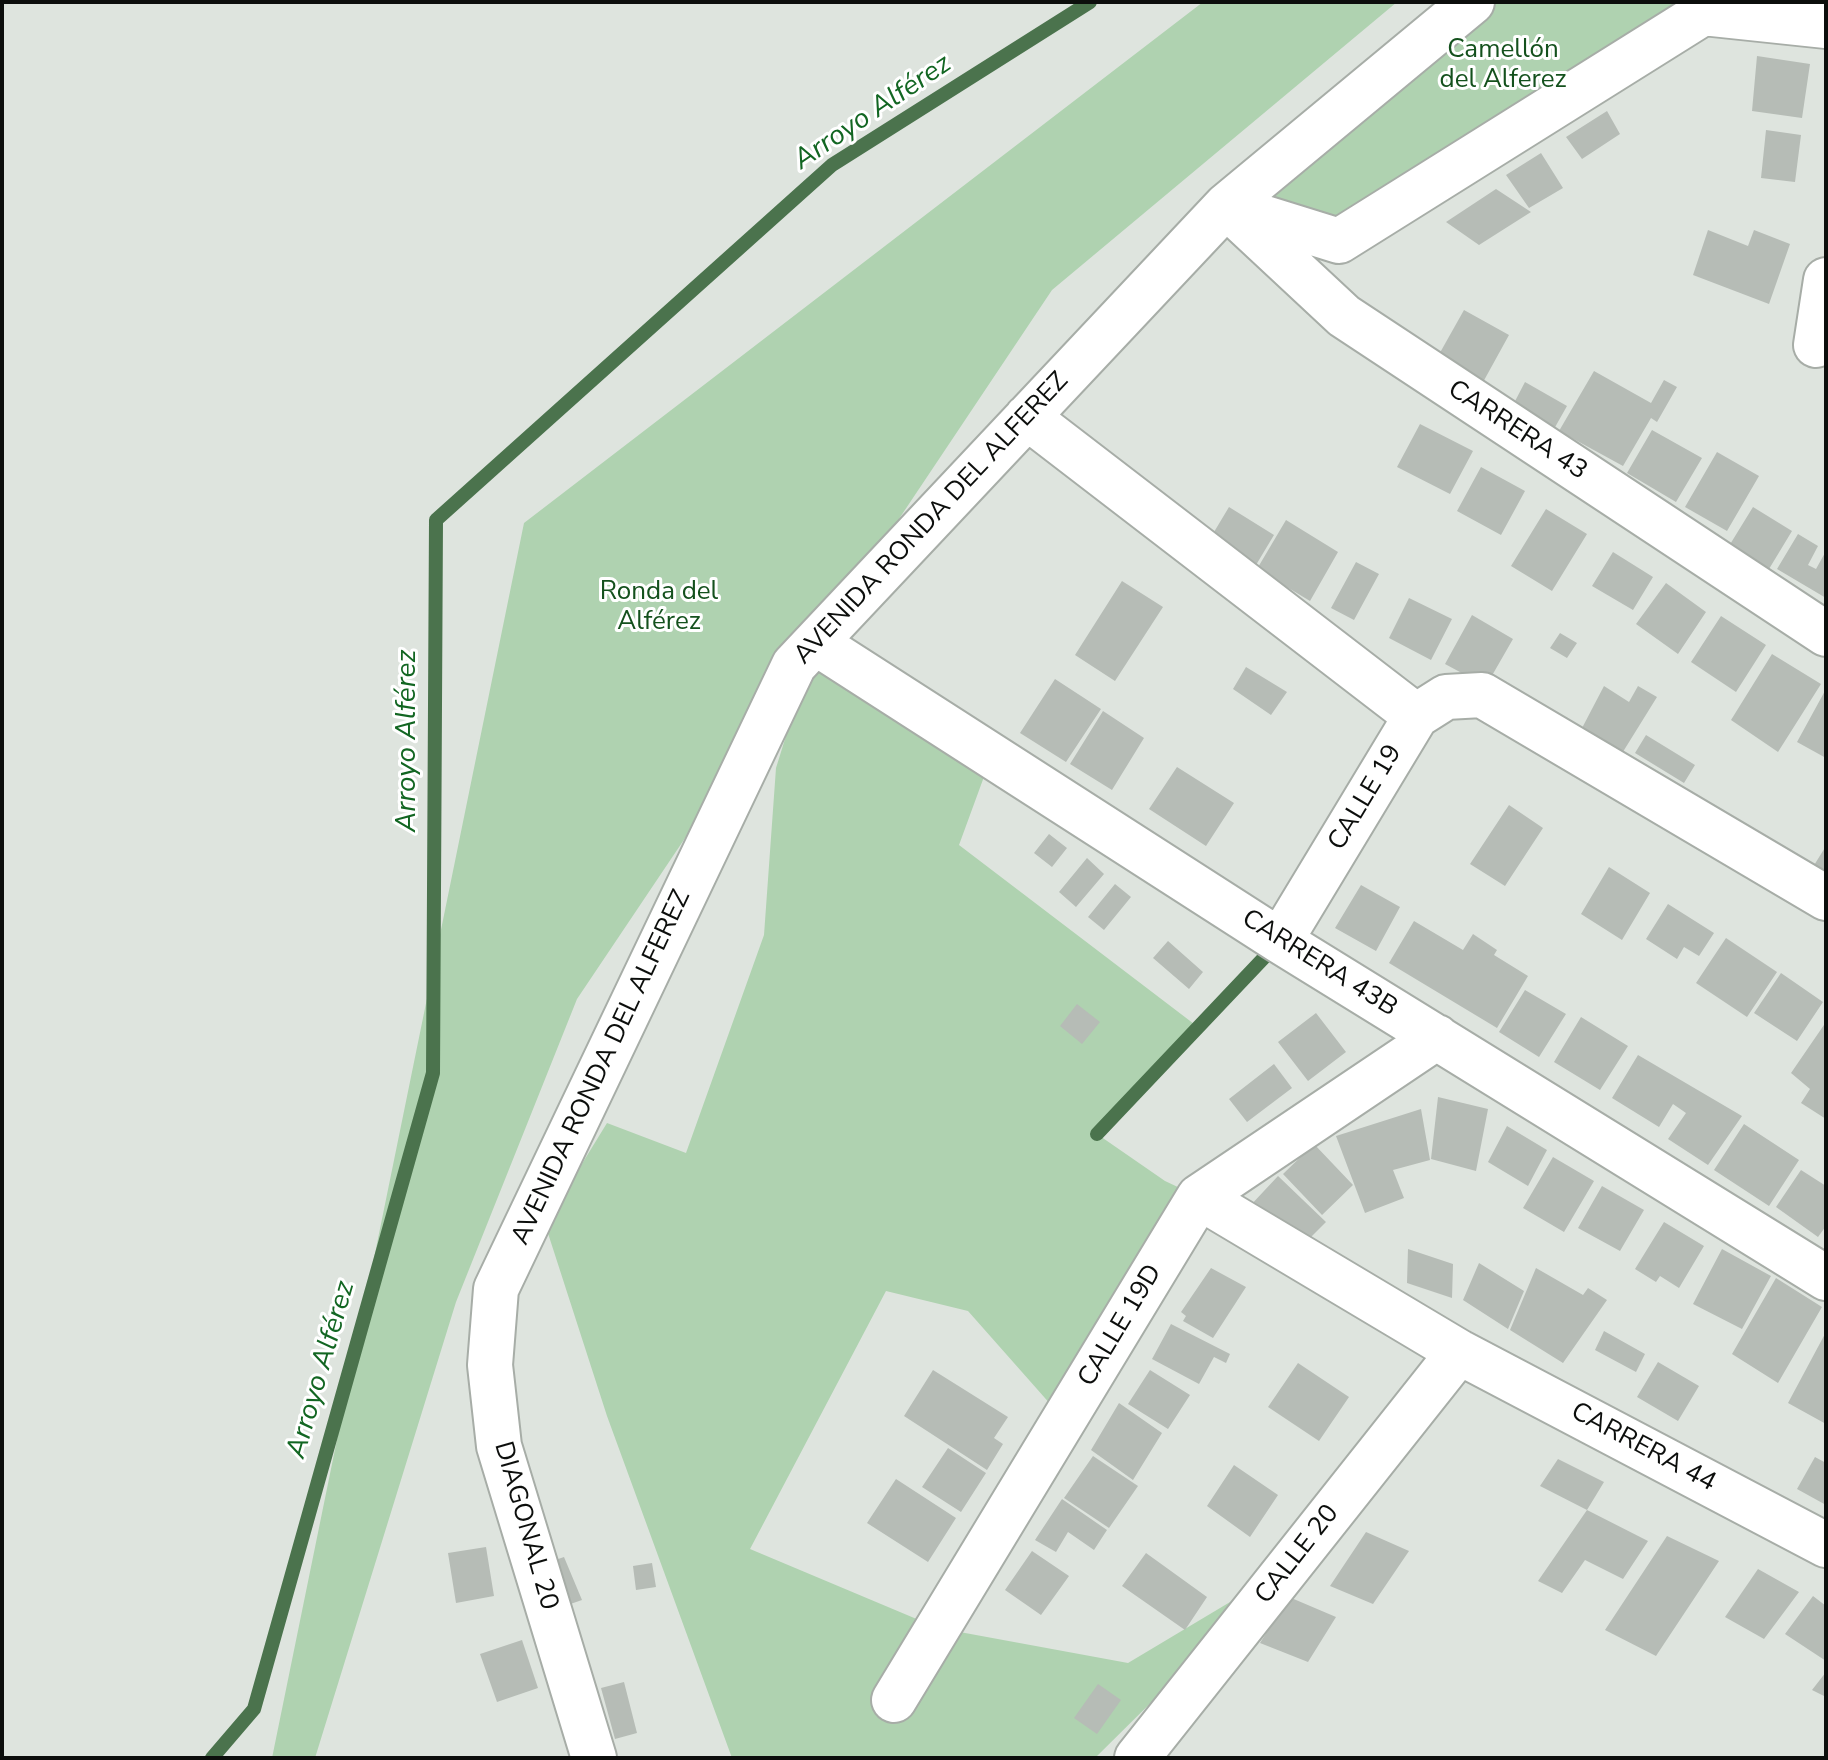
<!DOCTYPE html>
<html>
<head>
<meta charset="utf-8">
<style>
  body { margin:0 }
  #map { position:relative; width:1828px; height:1760px; overflow:hidden; background:#dee4de; font-family:"Nunito Sans",sans-serif }
  canvas { display:block }
  .frame { position:absolute; inset:0; border:4px solid #0c0e0c; pointer-events:none }
</style>
</head>
<body>
<div id="map">
<canvas width="1828" height="1760"></canvas>
<div class="frame"></div>
</div>
<script>
const ctx = document.querySelector('canvas').getContext('2d');
ctx.lineJoin = 'round';
function fill(path, color) { ctx.fillStyle = color; ctx.fill(path, 'evenodd'); }
function stroke(path, color, width, dash) { ctx.strokeStyle = color; ctx.lineWidth = width; ctx.lineCap = dash ? 'butt' : 'round'; ctx.setLineDash(dash || []); ctx.stroke(path); }
function label(font, color, halo, rows, align = 'center') {
  ctx.font = font + ' "Nunito Sans",sans-serif'; ctx.lineWidth = 6; ctx.setLineDash([]); ctx.textBaseline = 'middle'; ctx.strokeStyle = halo; ctx.fillStyle = color; for (const [text, x, y, turn = 0] of rows) {
    ctx.save(); ctx.translate(x, y); ctx.rotate((+turn || 0) * Math.PI / 180); ctx.textAlign = isNaN(turn) ? turn : align; if (halo) ctx.strokeText(text, 0, 0); ctx.fillText(text, 0, 0); ctx.restore();
  }
}
const green = new Path2D(`
  M 1203,2 L 1397,2 L 1052,290 L 816,643 L 985,774 L 959,845 L 1198,1027 L 1097,1134 L 1165,1181 L 1199,1197 L 1052,1406 L 968,1311 L 886,1291 L 750,1549 L 938,1628 L 1128,1663 L 1287,1568 L 1095,1758 L 732,1758 L 607,1416 L 545,1224 L 607,1123 L 686,1153 L 764,935 L 776,768 L 814,646 L 577,999 L 456,1302 L 315,1758 L 272,1758 L 524,523 Z
  M 1483,2 L 1713,2 L 1339,241 L 1226,206 Z`);
const stream = new Path2D(`
  M 1097,1134 L 1277,944
  M 212,1758 L 254,1709 L 433,1073 L 436,520 L 832,165 L 1090,2`);
const building = new Path2D(`
  M 1757,56 L 1810,64 L 1802,118 L 1752,111 Z
  M 1607,111 L 1620,134 L 1582,159 L 1566,137 Z
  M 1766,130 L 1801,135 L 1795,182 L 1761,178 Z
  M 1541,153 L 1563,188 L 1529,208 L 1506,175 Z
  M 1496,189 L 1531,212 L 1479,245 L 1446,222 Z
  M 1708,230 L 1748,246 L 1754,230 L 1790,244 L 1769,304 L 1693,275 Z
  M 1464,310 L 1509,335 L 1482,384 L 1437,358 Z
  M 1594,371 L 1651,403 L 1664,380 L 1677,387 L 1657,422 L 1651,418 L 1623,466 L 1559,431 Z
  M 1525,382 L 1567,406 L 1554,429 L 1513,405 Z
  M 1420,424 L 1473,451 L 1450,494 L 1397,467 Z
  M 1652,430 L 1702,458 L 1676,502 L 1627,473 Z
  M 1717,452 L 1759,476 L 1727,531 L 1685,507 Z
  M 1481,467 L 1525,491 L 1501,535 L 1457,511 Z
  M 1229,507 L 1274,535 L 1253,570 L 1208,542 Z
  M 1753,507 L 1792,531 L 1769,569 L 1729,546 Z
  M 1546,509 L 1587,534 L 1552,591 L 1511,566 Z
  M 1286,520 L 1338,552 L 1310,601 L 1257,569 Z
  M 1798,534 L 1818,546 L 1808,565 L 1816,569 L 1826,551 L 1826,598 L 1777,569 Z
  M 1613,552 L 1653,577 L 1633,610 L 1592,586 Z
  M 1356,562 L 1379,574 L 1354,620 L 1331,608 Z
  M 1122,581 L 1163,607 L 1115,681 L 1075,655 Z
  M 1666,583 L 1706,612 L 1678,654 L 1636,624 Z
  M 1409,598 L 1452,619 L 1431,660 L 1389,638 Z
  M 1472,615 L 1513,639 L 1486,686 L 1445,664 Z
  M 1721,616 L 1766,645 L 1736,692 L 1691,662 Z
  M 1560,633 L 1577,643 L 1567,658 L 1550,648 Z
  M 1772,654 L 1821,684 L 1778,752 L 1731,720 Z
  M 1246,667 L 1287,692 L 1271,715 L 1233,689 Z
  M 1055,679 L 1101,709 L 1066,762 L 1020,733 Z
  M 1604,686 L 1629,702 L 1638,686 L 1657,697 L 1621,755 L 1581,730 Z
  M 1826,689 L 1826,758 L 1797,742 Z
  M 1103,711 L 1144,738 L 1112,790 L 1070,764 Z
  M 1646,735 L 1695,765 L 1684,783 L 1635,753 Z
  M 1177,767 L 1234,803 L 1206,846 L 1149,809 Z
  M 1509,805 L 1543,828 L 1505,886 L 1470,864 Z
  M 1049,834 L 1067,848 L 1052,867 L 1034,853 Z
  M 1826,846 L 1826,896 L 1803,883 Z
  M 1087,858 L 1104,874 L 1076,907 L 1059,892 Z
  M 1609,867 L 1650,893 L 1622,940 L 1581,914 Z
  M 1115,884 L 1131,897 L 1104,930 L 1088,917 Z
  M 1361,885 L 1400,907 L 1376,951 L 1335,928 Z
  M 1668,904 L 1714,933 L 1699,956 L 1684,947 L 1677,959 L 1646,939 Z
  M 1414,921 L 1463,950 L 1473,934 L 1497,950 L 1494,955 L 1528,976 L 1497,1028 L 1389,963 Z
  M 1726,938 L 1777,972 L 1747,1017 L 1696,983 Z
  M 1168,941 L 1203,972 L 1189,989 L 1153,958 Z
  M 1781,973 L 1823,1002 L 1797,1041 L 1754,1013 Z
  M 1525,990 L 1566,1014 L 1539,1057 L 1499,1032 Z
  M 1077,1004 L 1100,1022 L 1082,1044 L 1060,1026 Z
  M 1316,1013 L 1346,1052 L 1308,1081 L 1278,1042 Z
  M 1581,1017 L 1628,1046 L 1600,1090 L 1554,1062 Z
  M 1826,1022 L 1826,1119 L 1801,1103 L 1810,1089 L 1791,1073 Z
  M 1638,1055 L 1742,1116 L 1708,1165 L 1668,1139 L 1686,1113 L 1673,1104 L 1659,1127 L 1612,1098 Z
  M 1274,1064 L 1292,1088 L 1247,1122 L 1229,1099 Z
  M 1438,1097 L 1488,1109 L 1476,1171 L 1431,1159 Z
  M 1421,1109 L 1430,1160 L 1393,1170 L 1404,1198 L 1365,1213 L 1336,1136 Z
  M 1744,1124 L 1799,1160 L 1769,1206 L 1714,1170 Z
  M 1507,1126 L 1547,1150 L 1528,1186 L 1488,1162 Z
  M 1314,1144 L 1353,1185 L 1322,1215 L 1283,1174 Z
  M 1553,1157 L 1594,1181 L 1564,1232 L 1523,1208 Z
  M 1801,1170 L 1826,1186 L 1826,1226 L 1818,1237 L 1776,1207 Z
  M 1278,1176 L 1326,1222 L 1306,1242 L 1249,1207 Z
  M 1602,1186 L 1644,1210 L 1620,1251 L 1578,1228 Z
  M 1664,1222 L 1704,1246 L 1679,1288 L 1660,1276 L 1656,1282 L 1635,1269 Z
  M 1408,1249 L 1453,1264 L 1452,1298 L 1407,1283 Z
  M 1722,1249 L 1771,1276 L 1742,1329 L 1693,1304 Z
  M 1479,1263 L 1524,1291 L 1508,1329 L 1463,1300 Z
  M 1211,1268 L 1246,1287 L 1213,1338 L 1183,1321 L 1186,1316 L 1181,1312 Z
  M 1536,1268 L 1583,1295 L 1588,1288 L 1607,1300 L 1563,1363 L 1510,1330 Z
  M 1776,1278 L 1822,1307 L 1778,1383 L 1732,1354 Z
  M 1171,1324 L 1230,1354 L 1226,1363 L 1214,1357 L 1199,1384 L 1152,1359 Z
  M 1604,1331 L 1645,1354 L 1636,1372 L 1595,1350 Z
  M 1826,1332 L 1826,1424 L 1788,1403 Z
  M 1658,1362 L 1699,1386 L 1678,1421 L 1637,1397 Z
  M 1298,1363 L 1349,1397 L 1319,1441 L 1268,1407 Z
  M 933,1370 L 1008,1417 L 994,1438 L 1003,1444 L 987,1470 L 904,1416 Z
  M 1150,1370 L 1190,1395 L 1168,1429 L 1128,1404 Z
  M 1119,1403 L 1162,1433 L 1133,1480 L 1091,1450 Z
  M 948,1448 L 986,1473 L 961,1512 L 922,1487 Z
  M 1093,1456 L 1138,1486 L 1109,1528 L 1064,1498 Z
  M 1815,1457 L 1826,1463 L 1826,1505 L 1797,1489 Z
  M 1558,1459 L 1604,1482 L 1587,1510 L 1540,1486 Z
  M 1234,1465 L 1278,1495 L 1250,1537 L 1207,1506 Z
  M 896,1479 L 956,1518 L 928,1562 L 867,1523 Z
  M 1062,1499 L 1107,1530 L 1094,1550 L 1068,1532 L 1056,1552 L 1035,1540 Z
  M 1587,1510 L 1648,1541 L 1623,1579 L 1585,1560 L 1562,1593 L 1538,1581 Z
  M 1366,1532 L 1409,1551 L 1373,1604 L 1330,1586 Z
  M 1667,1536 L 1719,1561 L 1656,1656 L 1605,1630 Z
  M 486,1547 L 494,1596 L 456,1603 L 448,1553 Z
  M 1032,1551 L 1069,1576 L 1041,1615 L 1005,1590 Z
  M 1146,1553 L 1207,1597 L 1185,1630 L 1122,1586 Z
  M 564,1557 L 582,1600 L 553,1610 L 535,1567 Z
  M 652,1563 L 656,1587 L 636,1590 L 633,1566 Z
  M 1758,1569 L 1799,1592 L 1764,1639 L 1725,1617 Z
  M 1813,1596 L 1826,1606 L 1826,1661 L 1785,1634 Z
  M 1289,1597 L 1336,1617 L 1308,1662 L 1260,1643 Z
  M 522,1640 L 538,1688 L 497,1702 L 480,1654 Z
  M 1826,1672 L 1826,1697 L 1812,1690 Z
  M 624,1682 L 637,1733 L 615,1739 L 601,1688 Z
  M 1098,1684 L 1121,1700 L 1097,1734 L 1074,1718 Z`);
const minor = new Path2D(`
  M 1703,13 L 1826,26
  M 1226,206 L 1344,316 L 1826,634
  M 1236,209 L 1339,241 L 1703,13 L 1713,2
  M 1816,345 L 1826,280
  M 1027,417 L 1416,716
  M 816,643 L 1280,941 L 1826,1278
  M 1280,941 L 1416,716 L 1446,697 L 1482,695 L 1826,898
  M 1199,1197 L 1459,1352 L 1826,1545
  M 894,1700 L 1199,1197 L 1437,1037
  M 594,1758 L 499,1446 L 490,1365 L 496,1289 L 794,665 L 1226,206 L 1472,2
  M 1137,1758 L 1459,1352`);
const parkNames = [
  ["Camellón",1503,51],
  ["del Alferez",1503,81],
  ["Ronda del",659,593],
  ["Alférez",659,623]
];
const streetNames = [
  ["CARRERA 43",1517,431,33],
  ["AVENIDA RONDA DEL ALFEREZ",932,519,-47],
  ["CALLE 19",1366,798,-59],
  ["CARRERA 43B",1319,964,32],
  ["AVENIDA RONDA DEL ALFEREZ",602,1068,-65],
  ["CALLE 19D",1121,1326,-59],
  ["CARRERA 44",1643,1448,28],
  ["DIAGONAL 20",525,1526,74],
  ["CALLE 20",1298,1555,-52]
];
const waterNames = [
  ["Arroyo Alférez",873,113,-34],
  ["Arroyo Alférez",408,741,-90],
  ["Arroyo Alférez",322,1370,-74]
];
fill(green, '#afd2b0');
stroke(stream, '#4b734d', 14);
fill(building, '#b6bcb6');
stroke(minor, '#a7ada7', 48);
stroke(minor, '#fff', 44);
label('26px', '#14511d', '#fff', parkNames);
label('26px', '#0c0e0c', '#fff', streetNames);
label('italic 28px', '#126622', '#fff', waterNames);
</script>
</body>
</html>
